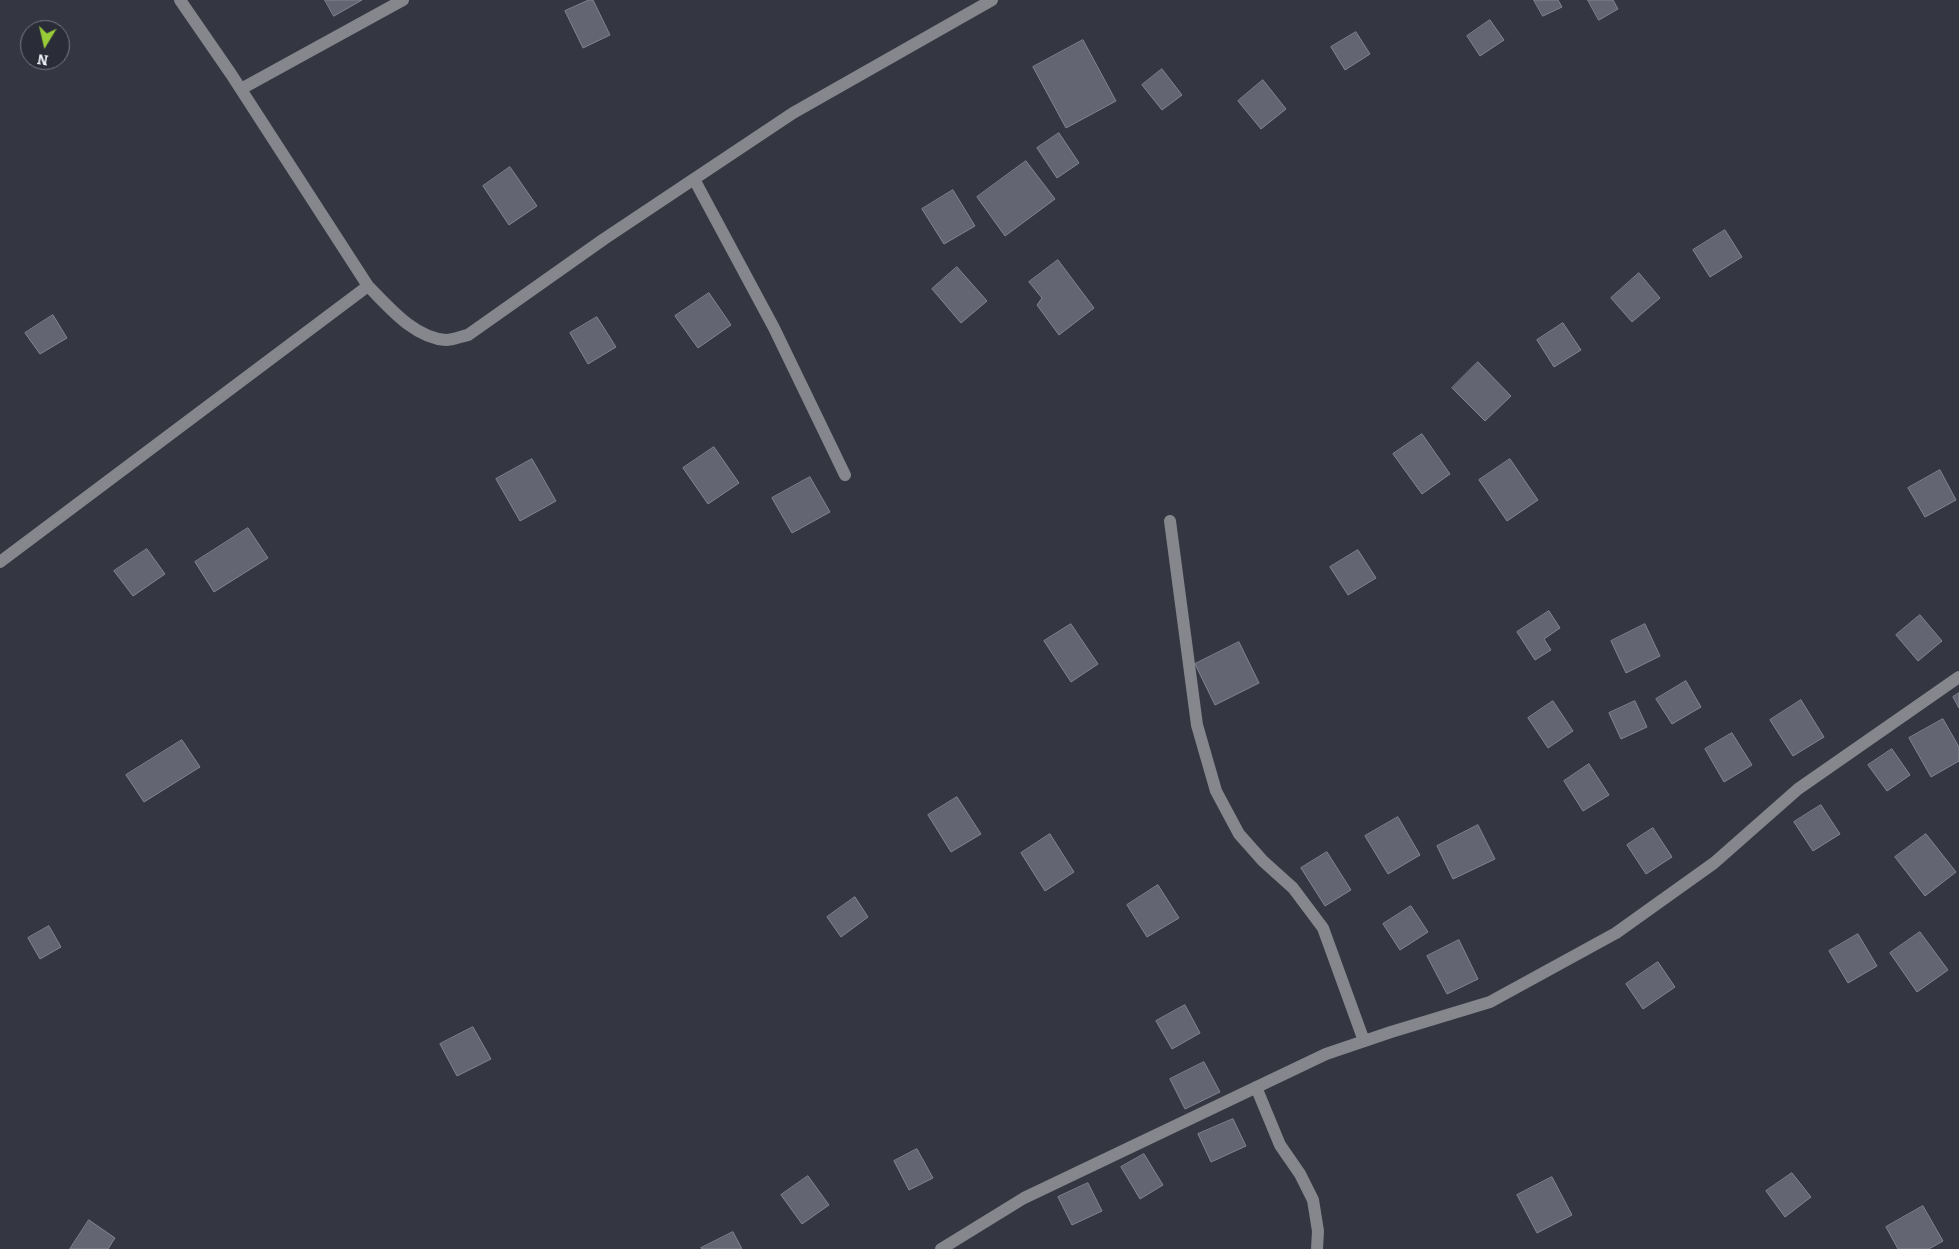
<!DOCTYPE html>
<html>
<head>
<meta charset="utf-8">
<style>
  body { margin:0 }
  #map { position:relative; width:1959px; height:1249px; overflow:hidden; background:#343642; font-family:Bitter,serif }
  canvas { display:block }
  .north { position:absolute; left:20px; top:20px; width:50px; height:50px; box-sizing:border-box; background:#2a2c38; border:1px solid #787a84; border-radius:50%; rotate:189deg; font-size:14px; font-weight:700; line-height:20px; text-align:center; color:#eceef5 }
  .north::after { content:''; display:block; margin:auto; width:18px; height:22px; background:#98cb37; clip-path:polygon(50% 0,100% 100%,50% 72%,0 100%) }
</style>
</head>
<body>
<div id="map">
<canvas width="1959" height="1249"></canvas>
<div class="north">N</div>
</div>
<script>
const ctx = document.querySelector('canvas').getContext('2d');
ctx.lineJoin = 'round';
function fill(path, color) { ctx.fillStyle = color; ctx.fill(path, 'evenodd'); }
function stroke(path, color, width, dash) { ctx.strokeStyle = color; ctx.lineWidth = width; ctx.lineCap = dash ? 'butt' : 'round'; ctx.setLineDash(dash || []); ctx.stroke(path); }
const building = new Path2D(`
  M 325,0 L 362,0 L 334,16 Z
  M 589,0 L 593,0 L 610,35 L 583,48 L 565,11 Z
  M 1534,0 L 1558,0 L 1562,7 L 1543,16 Z
  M 1588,0 L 1613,0 L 1618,9 L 1599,20 Z
  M 1490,20 L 1504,40 L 1480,56 L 1467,36 Z
  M 1356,32 L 1370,54 L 1345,70 L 1331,47 Z
  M 1083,40 L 1116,101 L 1066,128 L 1033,67 Z
  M 1162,69 L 1182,95 L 1162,110 L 1142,85 Z
  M 1263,80 L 1286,109 L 1261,129 L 1238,101 Z
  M 1059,133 L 1079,163 L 1057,178 L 1037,148 Z
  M 1026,161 L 1055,199 L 1005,236 L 977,197 Z
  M 510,167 L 537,206 L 509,225 L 483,186 Z
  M 953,190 L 975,226 L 944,244 L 922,209 Z
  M 1725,230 L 1742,257 L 1710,277 L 1693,250 Z
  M 1058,260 L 1094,308 L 1059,335 L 1037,305 L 1042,298 L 1029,282 Z
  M 957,267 L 987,301 L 961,323 L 932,289 Z
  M 1639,273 L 1660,298 L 1632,322 L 1611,298 Z
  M 709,293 L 731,325 L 698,348 L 675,316 Z
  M 53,315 L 67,338 L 40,354 L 25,333 Z
  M 597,317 L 616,347 L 588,364 L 570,333 Z
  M 1563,323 L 1581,350 L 1554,367 L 1537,340 Z
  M 1478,362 L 1511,396 L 1485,421 L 1452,388 Z
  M 1422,434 L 1450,474 L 1422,494 L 1393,454 Z
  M 714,447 L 739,483 L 708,504 L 683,468 Z
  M 532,459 L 556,501 L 520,521 L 496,479 Z
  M 1510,459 L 1538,500 L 1507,521 L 1479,480 Z
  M 1940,470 L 1956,500 L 1925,517 L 1908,488 Z
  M 810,477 L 830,512 L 792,533 L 772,498 Z
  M 248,528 L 268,558 L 214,592 L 195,562 Z
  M 147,549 L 165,574 L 133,596 L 114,571 Z
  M 1358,550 L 1376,578 L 1348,595 L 1330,567 Z
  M 1549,611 L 1560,628 L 1544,639 L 1551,650 L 1535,660 L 1517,632 Z
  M 1920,615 L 1942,641 L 1918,661 L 1896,635 Z
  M 1071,624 L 1098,664 L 1071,682 L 1044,641 Z
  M 1645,624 L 1660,656 L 1626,673 L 1611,641 Z
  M 1239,642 L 1259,683 L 1215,705 L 1195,664 Z
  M 1686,681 L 1701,707 L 1672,724 L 1656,699 Z
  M 1959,693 L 1959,708 L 1953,697 Z
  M 1801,700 L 1824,737 L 1793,756 L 1770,720 Z
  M 1553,701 L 1573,731 L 1548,748 L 1528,718 Z
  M 1635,701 L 1647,727 L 1621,739 L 1609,713 Z
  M 1943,719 L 1959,747 L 1959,761 L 1931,777 L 1909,738 Z
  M 1732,733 L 1752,765 L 1724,782 L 1705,749 Z
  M 182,740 L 200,767 L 144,802 L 126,775 Z
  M 1892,749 L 1910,775 L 1887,791 L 1868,765 Z
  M 1589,764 L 1609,795 L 1583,811 L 1564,781 Z
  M 957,797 L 981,834 L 951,852 L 928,815 Z
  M 1821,805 L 1840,834 L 1813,851 L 1794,822 Z
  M 1398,817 L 1420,855 L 1388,874 L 1365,836 Z
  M 1478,825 L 1495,859 L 1453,879 L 1437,846 Z
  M 1653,828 L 1672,857 L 1646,874 L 1627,845 Z
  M 1050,834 L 1074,872 L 1045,891 L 1021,853 Z
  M 1926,834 L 1956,872 L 1925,896 L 1895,857 Z
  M 1327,852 L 1351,890 L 1325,906 L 1301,868 Z
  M 1158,885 L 1179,918 L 1147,937 L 1127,905 Z
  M 855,897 L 868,917 L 841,937 L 827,917 Z
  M 1411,906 L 1428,932 L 1400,950 L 1383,924 Z
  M 49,926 L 61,947 L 40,959 L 28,938 Z
  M 1920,932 L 1948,970 L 1917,992 L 1890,953 Z
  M 1858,934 L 1877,966 L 1848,983 L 1829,951 Z
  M 1459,940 L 1478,979 L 1447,994 L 1427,956 Z
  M 1658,962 L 1675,987 L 1643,1009 L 1626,984 Z
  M 1185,1005 L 1200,1033 L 1172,1049 L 1156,1021 Z
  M 473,1027 L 491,1059 L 457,1076 L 440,1044 Z
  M 1204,1062 L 1220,1092 L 1185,1109 L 1170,1079 Z
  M 1233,1119 L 1246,1146 L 1211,1162 L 1198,1134 Z
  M 917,1149 L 933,1178 L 909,1190 L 894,1161 Z
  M 1144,1154 L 1163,1185 L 1140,1199 L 1121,1167 Z
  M 1792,1173 L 1811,1197 L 1785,1217 L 1766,1191 Z
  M 808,1176 L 829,1205 L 802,1224 L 781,1195 Z
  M 1552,1177 L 1572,1215 L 1537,1233 L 1517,1195 Z
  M 1088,1183 L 1102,1211 L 1072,1225 L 1058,1197 Z
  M 1923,1206 L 1943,1241 L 1929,1249 L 1898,1249 L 1886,1227 Z
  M 89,1220 L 115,1238 L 108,1249 L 70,1249 Z
  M 733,1232 L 742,1249 L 702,1249 L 701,1248 Z`);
const minor = new Path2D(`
  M 180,0 L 231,74 L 368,286 C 389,307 414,338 446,340 C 453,340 462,336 468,335 L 604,239 L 793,113 L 992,0
  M 241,89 L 403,0
  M 694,179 L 774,328 L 845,475
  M 1170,521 L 1197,725 L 1216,791 L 1239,834 L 1263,861 L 1293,888 L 1323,928 L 1364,1041
  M 0,562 L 368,286
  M 1256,1087 L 1280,1145 L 1300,1174 L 1313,1200 L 1318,1231 L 1317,1249
  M 941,1249 L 1024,1198 L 1326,1054 L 1391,1032 L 1490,1002 L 1616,933 L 1714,863 L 1798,789 L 1959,677`);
fill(building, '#636572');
stroke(building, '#818492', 1);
stroke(minor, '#86878d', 12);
</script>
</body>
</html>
